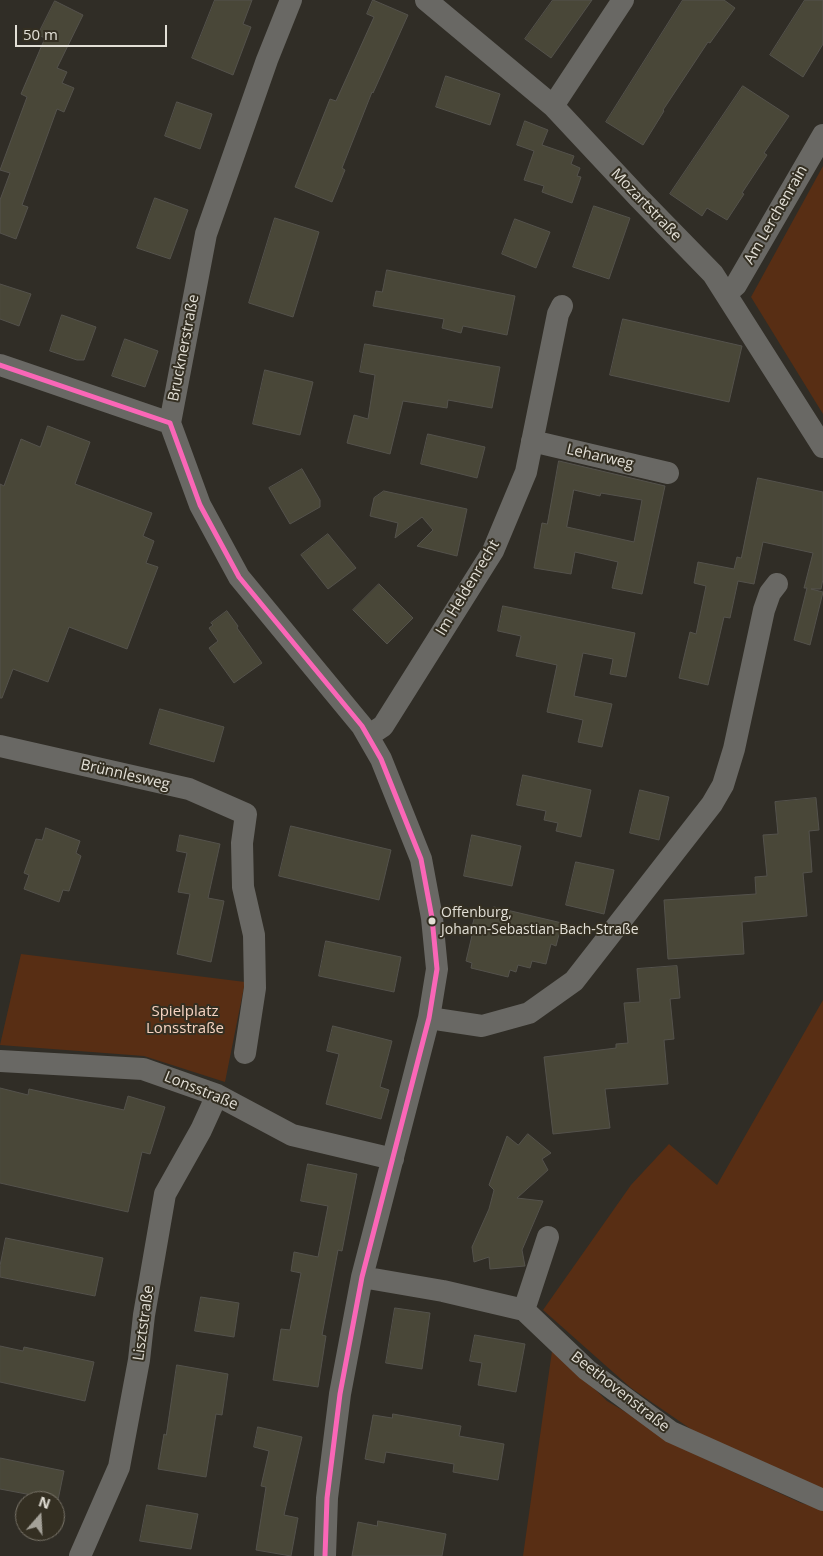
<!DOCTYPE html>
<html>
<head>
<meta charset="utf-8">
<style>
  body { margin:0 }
  #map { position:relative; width:823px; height:1556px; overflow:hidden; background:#302d26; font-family:"Open Sans",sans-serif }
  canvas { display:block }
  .north { position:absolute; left:15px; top:1491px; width:50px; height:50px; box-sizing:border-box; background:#342f22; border:1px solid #7a756a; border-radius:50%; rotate:19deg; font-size:14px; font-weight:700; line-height:20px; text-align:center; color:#e2dfd6 }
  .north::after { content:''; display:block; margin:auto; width:18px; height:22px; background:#a4a198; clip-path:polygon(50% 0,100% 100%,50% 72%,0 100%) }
  .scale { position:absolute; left:15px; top:25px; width:152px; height:22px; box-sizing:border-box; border:2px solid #e2dfd6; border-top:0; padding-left:6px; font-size:15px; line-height:18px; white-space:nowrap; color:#e2dfd6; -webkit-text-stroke:4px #342f22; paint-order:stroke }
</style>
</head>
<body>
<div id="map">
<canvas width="823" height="1556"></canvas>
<div class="north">N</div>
<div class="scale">50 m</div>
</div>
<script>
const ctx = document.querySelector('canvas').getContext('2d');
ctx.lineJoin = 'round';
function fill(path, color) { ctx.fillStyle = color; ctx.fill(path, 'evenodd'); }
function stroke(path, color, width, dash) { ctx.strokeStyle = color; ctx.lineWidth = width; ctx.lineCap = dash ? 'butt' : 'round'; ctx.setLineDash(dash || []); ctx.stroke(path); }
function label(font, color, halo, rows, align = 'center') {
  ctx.font = font + ' "Open Sans",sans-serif'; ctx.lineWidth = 4; ctx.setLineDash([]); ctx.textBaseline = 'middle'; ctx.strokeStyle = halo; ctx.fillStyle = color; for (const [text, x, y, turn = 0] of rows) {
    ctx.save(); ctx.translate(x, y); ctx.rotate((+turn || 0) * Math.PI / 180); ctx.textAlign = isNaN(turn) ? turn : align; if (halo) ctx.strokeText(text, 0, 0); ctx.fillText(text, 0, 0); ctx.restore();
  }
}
const green = new Path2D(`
  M 823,166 L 823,414 L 751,297 Z
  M 21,954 L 245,982 L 225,1082 L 144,1056 L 0,1045 Z
  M 823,1000 L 823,1490 L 704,1438 L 631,1388 L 543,1310 L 631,1185 L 669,1144 L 717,1185 Z
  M 550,1345 L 607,1401 L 703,1458 L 801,1503 L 823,1509 L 823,1556 L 523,1556 L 552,1351 Z`);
const building = new Path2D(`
  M 215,0 L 252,0 L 243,24 L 251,27 L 233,75 L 192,58 Z
  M 373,0 L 408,15 L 373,93 L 372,92 L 342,168 L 345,170 L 332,202 L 295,187 L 330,99 L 336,101 L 374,17 L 367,14 Z
  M 553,0 L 592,0 L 551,58 L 525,39 Z
  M 683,0 L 724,0 L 735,8 L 710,43 L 708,42 L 663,110 L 664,111 L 643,145 L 606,122 Z
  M 805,0 L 823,0 L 823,44 L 803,77 L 770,55 Z
  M 55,1 L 83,15 L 57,68 L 67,72 L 62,83 L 74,88 L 64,112 L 57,109 L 22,205 L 28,207 L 16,239 L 0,233 L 0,200 L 10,173 L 0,170 L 27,97 L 21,94 L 45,38 L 38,35 Z
  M 446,76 L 500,94 L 490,125 L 436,107 Z
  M 743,86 L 789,116 L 764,153 L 767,155 L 742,193 L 744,194 L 727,220 L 707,208 L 702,216 L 670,194 Z
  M 177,102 L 212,114 L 200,149 L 165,136 Z
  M 525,121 L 548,130 L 542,145 L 574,156 L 571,164 L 580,168 L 577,176 L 581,177 L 572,203 L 542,192 L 544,186 L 524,180 L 534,151 L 517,145 Z
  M 155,198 L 188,210 L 170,259 L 137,248 Z
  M 594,206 L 630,218 L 609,279 L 573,267 Z
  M 275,218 L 319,232 L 293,317 L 249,303 Z
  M 515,219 L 550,232 L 536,268 L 502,254 Z
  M 387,270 L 515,296 L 507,335 L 463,326 L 461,333 L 442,328 L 444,319 L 373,306 L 376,291 L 382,292 Z
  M 0,284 L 31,294 L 19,326 L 0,319 Z
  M 62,315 L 96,327 L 84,360 L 77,360 L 50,351 Z
  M 623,319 L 742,346 L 729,402 L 610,375 Z
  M 125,339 L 158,351 L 145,387 L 112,376 Z
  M 365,344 L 500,367 L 492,408 L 448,400 L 447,408 L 403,401 L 390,454 L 347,443 L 354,415 L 368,419 L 375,375 L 360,372 Z
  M 265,370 L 313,382 L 300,435 L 253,424 Z
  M 48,426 L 90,442 L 75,484 L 152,513 L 143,536 L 154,541 L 146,563 L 158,567 L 127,649 L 69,627 L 48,682 L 13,669 L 2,698 L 0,698 L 0,484 L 4,486 L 21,439 L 40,447 Z
  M 428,434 L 485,447 L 477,478 L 421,464 Z
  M 559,461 L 665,486 L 642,594 L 612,588 L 618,562 L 575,552 L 571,574 L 534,568 L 542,523 L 547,524 ZM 574,490 L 600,496 L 601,493 L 642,500 L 634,542 L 567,527 Z
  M 302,469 L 320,500 L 320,507 L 290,524 L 269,488 Z
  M 758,478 L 823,492 L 823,579 L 821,589 L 811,589 L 823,592 L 810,645 L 794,640 L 807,588 L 804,588 L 813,553 L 763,542 L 754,584 L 738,581 L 730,618 L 724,617 L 708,685 L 679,678 L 690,632 L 696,634 L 706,586 L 694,583 L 698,562 L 734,569 L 737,557 L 741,558 Z
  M 384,491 L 467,509 L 457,556 L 417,546 L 433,530 L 422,517 L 395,538 L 398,523 L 370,516 L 374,498 Z
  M 328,534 L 356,568 L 328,589 L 301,555 Z
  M 379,584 L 413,618 L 387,644 L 353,610 Z
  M 503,606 L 635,633 L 626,677 L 610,674 L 613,659 L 583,653 L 574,696 L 612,704 L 602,747 L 578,742 L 583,720 L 547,712 L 557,665 L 516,656 L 521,636 L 498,631 Z
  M 227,611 L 238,626 L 237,628 L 262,663 L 234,683 L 209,648 L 218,641 L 209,628 L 213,625 L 211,623 Z
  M 160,709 L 224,727 L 214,762 L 150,744 Z
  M 523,775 L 591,790 L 581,837 L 556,831 L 558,823 L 544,820 L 546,811 L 517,805 Z
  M 640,790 L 669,797 L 659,840 L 630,833 Z
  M 816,798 L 819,830 L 809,831 L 812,872 L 803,873 L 807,916 L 742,922 L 744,954 L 668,959 L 664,900 L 756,894 L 755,877 L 767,876 L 763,835 L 778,834 L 775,802 Z
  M 291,826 L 391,850 L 379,900 L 279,876 Z
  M 46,828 L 80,841 L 76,853 L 81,856 L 69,891 L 63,890 L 59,902 L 24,889 L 29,875 L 24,873 L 36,839 L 42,840 Z
  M 180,835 L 220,844 L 208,898 L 224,901 L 211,962 L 177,954 L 190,894 L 178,892 L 187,853 L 177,851 Z
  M 472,835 L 521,846 L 512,886 L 464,876 Z
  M 576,862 L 614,870 L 604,914 L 566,905 Z
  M 494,907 L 562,923 L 556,946 L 551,944 L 546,964 L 532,961 L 530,968 L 518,965 L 516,972 L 510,970 L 508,977 L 471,968 L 472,963 L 466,961 L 474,927 L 472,927 L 476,911 L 492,915 Z
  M 326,941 L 401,957 L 394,992 L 319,976 Z
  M 677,966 L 680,998 L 670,999 L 674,1039 L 664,1040 L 668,1084 L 605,1089 L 610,1128 L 553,1134 L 544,1057 L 616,1048 L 616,1044 L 628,1043 L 624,1003 L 640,1002 L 637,969 Z
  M 333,1026 L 392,1041 L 380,1087 L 389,1090 L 381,1119 L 326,1104 L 339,1054 L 327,1051 Z
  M 0,1088 L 28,1095 L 29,1089 L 124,1110 L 128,1096 L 165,1107 L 150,1154 L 142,1152 L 128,1212 L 0,1183 Z
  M 528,1134 L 551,1153 L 542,1159 L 548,1170 L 517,1198 L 543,1201 L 522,1250 L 525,1266 L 490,1269 L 489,1257 L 474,1262 L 472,1247 L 489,1209 L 494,1190 L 489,1185 L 507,1136 L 518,1145 Z
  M 308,1164 L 357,1174 L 342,1251 L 338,1250 L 322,1335 L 326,1336 L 318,1387 L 273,1380 L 281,1329 L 290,1330 L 301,1273 L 291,1271 L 294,1252 L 318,1257 L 328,1206 L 301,1201 Z
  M 6,1238 L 103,1258 L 95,1296 L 0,1277 L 0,1266 Z
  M 201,1297 L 239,1303 L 234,1337 L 195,1331 Z
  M 395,1308 L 430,1313 L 422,1369 L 386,1363 Z
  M 475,1335 L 525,1344 L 516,1392 L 478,1385 L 482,1363 L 470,1361 Z
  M 0,1346 L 23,1351 L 24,1347 L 94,1362 L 85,1401 L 0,1382 Z
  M 177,1365 L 228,1374 L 222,1415 L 216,1414 L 206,1477 L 158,1469 L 164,1434 L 166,1435 Z
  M 393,1414 L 461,1426 L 459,1436 L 504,1444 L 498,1480 L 453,1472 L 454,1464 L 386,1452 L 384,1463 L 365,1459 L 373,1415 L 392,1418 Z
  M 258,1427 L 302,1437 L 284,1515 L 298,1518 L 291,1556 L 256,1550 L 266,1487 L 261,1486 L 269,1451 L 254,1447 Z
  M 0,1458 L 64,1471 L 58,1500 L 0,1489 Z
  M 147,1505 L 198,1514 L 191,1549 L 140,1541 Z
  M 378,1521 L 446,1534 L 442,1556 L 352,1556 L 358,1522 L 377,1526 Z`);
const minor = new Path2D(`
  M 291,0 L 267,60 L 206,234 L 170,423 L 200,505 L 239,577 L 362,726 L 381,759 L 421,859 L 432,918 L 437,969 L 429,1018 L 362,1277 L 340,1394 L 327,1498 L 325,1556
  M 426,0 L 553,106 L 639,198 L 713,274 L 823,447
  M 553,106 L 623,0
  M 727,293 L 736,285 L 823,135
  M 0,365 L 170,423
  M 532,441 L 668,473
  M 368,736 L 383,726 L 493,551 L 526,472 L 558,314 L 562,306
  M 0,746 L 189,789 L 246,814 L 242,843 L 243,887 L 254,935 L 255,988 L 245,1053
  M 429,1018 L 482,1026 L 529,1013 L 574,981 L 712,804 L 723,785 L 734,749 L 764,610 L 770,593 L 777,584
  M 0,1061 L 143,1069 L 217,1095 L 292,1135 L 393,1159
  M 362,1277 L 443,1291 L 524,1310 L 587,1370 L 671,1432 L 823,1500
  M 524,1310 L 548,1237
  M 80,1556 L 119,1467 L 139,1360 L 144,1315 L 165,1194 L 201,1130 L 217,1095`);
const bus1 = new Path2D(`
  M 0,365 L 170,423
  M 170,423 L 200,505 L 239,577 L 362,726 L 381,759 L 421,859 L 432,918 L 437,969 L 429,1018 L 362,1277 L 340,1394 L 327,1498 L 325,1556`);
const markers = [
  [432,921,4.5,"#e2dfd6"]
];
const busNames = [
  ["Offenburg,",441,913],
  ["Johann-Sebastian-Bach-Straße",441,930]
];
const streetNames = [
  ["Mozartstraße",646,205,46],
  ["Am Lerchenrain",776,215,-60],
  ["Brucknerstraße",184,348,-79],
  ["Leharweg",600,457,13],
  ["Im Heldenrecht",468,588,-59],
  ["Brünnlesweg",125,775,13],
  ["Lonsstraße",201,1091,22],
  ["Lisztstraße",144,1323,-82],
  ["Beethovenstraße",620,1392,38]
];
const parkNames = [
  ["Spielplatz",185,1012],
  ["Lonsstraße",185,1029]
];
fill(green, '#582e14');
fill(building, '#494738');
stroke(building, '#54524c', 1);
stroke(minor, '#696864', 22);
stroke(bus1, '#fa66b7', 5);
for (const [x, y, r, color] of markers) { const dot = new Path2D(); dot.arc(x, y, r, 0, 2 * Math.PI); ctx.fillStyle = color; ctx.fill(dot); stroke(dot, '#342f22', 2); }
label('14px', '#e2dfd6', '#342f22', busNames, 'left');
label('15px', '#e2dfd6', '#342f22', streetNames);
label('15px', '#f6d3c1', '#342f22', parkNames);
</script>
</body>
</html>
